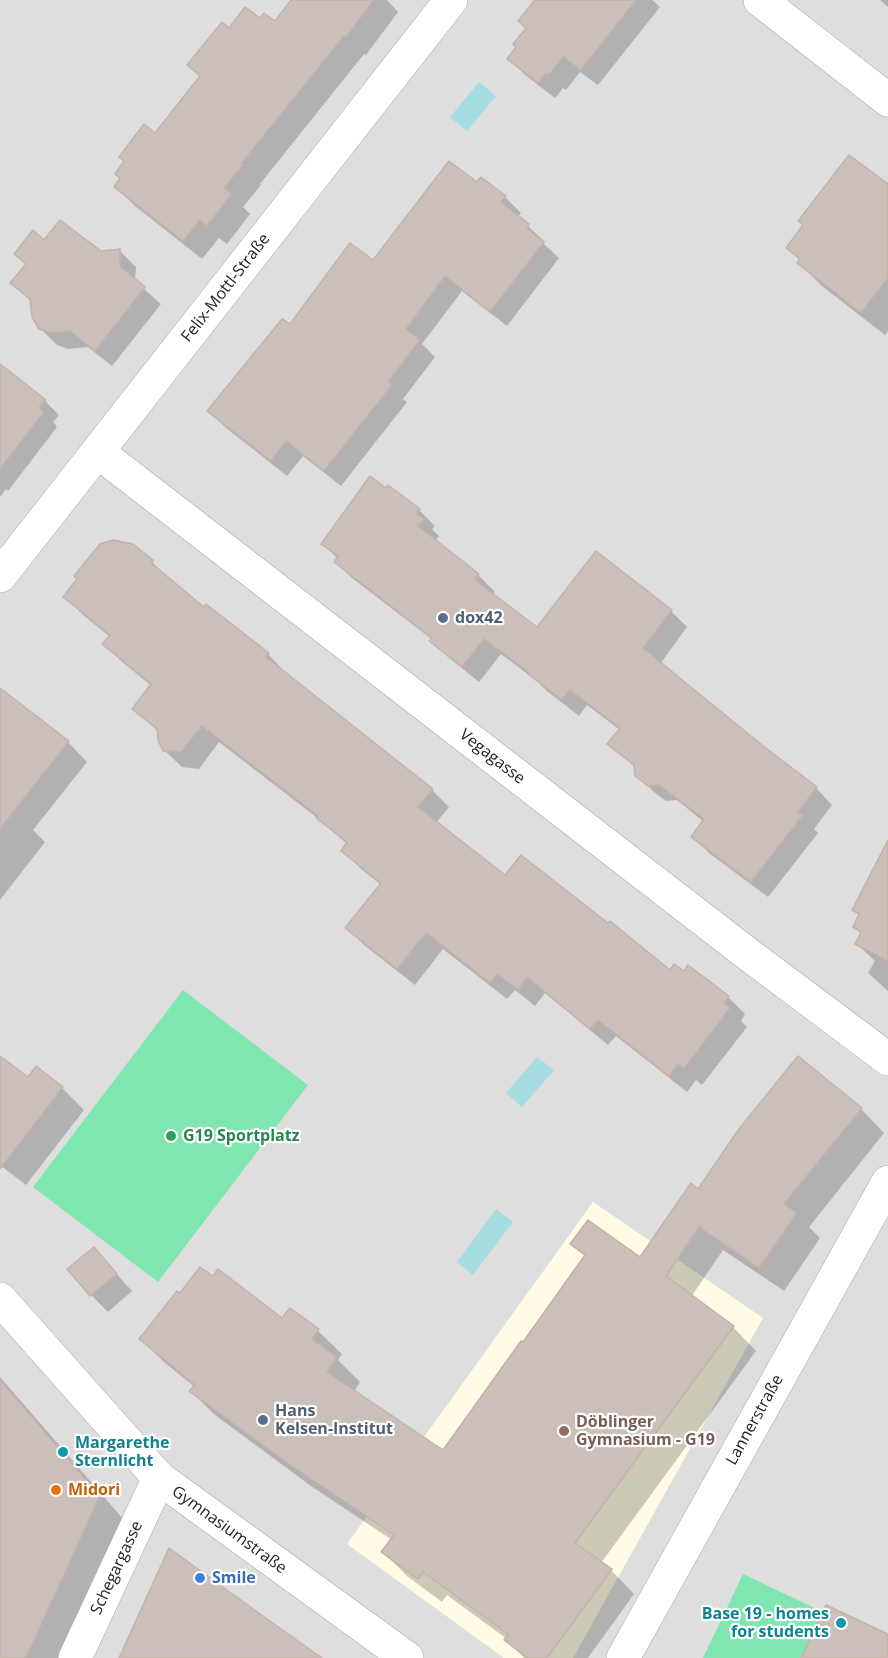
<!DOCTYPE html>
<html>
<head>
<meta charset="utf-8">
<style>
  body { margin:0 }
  canvas { display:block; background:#f2ede7 }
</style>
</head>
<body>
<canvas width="888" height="1658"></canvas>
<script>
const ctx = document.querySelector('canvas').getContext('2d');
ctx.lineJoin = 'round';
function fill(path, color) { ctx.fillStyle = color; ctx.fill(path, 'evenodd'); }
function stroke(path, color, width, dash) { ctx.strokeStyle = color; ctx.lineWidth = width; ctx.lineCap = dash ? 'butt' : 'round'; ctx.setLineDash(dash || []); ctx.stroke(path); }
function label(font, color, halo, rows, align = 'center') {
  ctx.font = font + ' "Open Sans",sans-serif'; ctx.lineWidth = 4.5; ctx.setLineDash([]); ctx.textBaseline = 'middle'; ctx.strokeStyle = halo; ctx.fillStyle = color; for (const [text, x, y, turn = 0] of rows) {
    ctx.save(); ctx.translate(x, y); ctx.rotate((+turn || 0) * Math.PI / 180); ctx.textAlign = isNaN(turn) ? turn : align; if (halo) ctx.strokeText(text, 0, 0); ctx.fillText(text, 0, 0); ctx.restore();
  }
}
const residential = new Path2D(`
  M 0,0 L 888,0 L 888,1658 L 0,1658 Z`);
const education = new Path2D(`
  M 593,1202 L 763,1318 L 573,1658 L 504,1658 L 347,1544 Z`);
const pitch = new Path2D(`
  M 183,990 L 308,1085 L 158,1282 L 33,1187 Z
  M 743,1574 L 823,1612 L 801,1658 L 703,1658 Z`);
const water = new Path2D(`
  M 479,82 L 496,96 L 467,131 L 450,117 Z
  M 537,1057 L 554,1070 L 522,1107 L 506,1093 Z
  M 496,1209 L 513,1222 L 473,1275 L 457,1262 Z`);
const shadow = new Path2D(`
  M 293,0 L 387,0 L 398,12 L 366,55 L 364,54 L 260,184 L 261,185 L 243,207 L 250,214 L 227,244 L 219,238 L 202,259 L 135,206 L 116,187 L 201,77 L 189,65 L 229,30 L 260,20 L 275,23 Z
  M 537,0 L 652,0 L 660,7 L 598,85 L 580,72 L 566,90 L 563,88 L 555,98 L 525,75 L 509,58 L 528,28 Z
  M 880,0 L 888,0 L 888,7 Z
  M 477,184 L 505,197 L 521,213 L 518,217 L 544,241 L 543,243 L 559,258 L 507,326 L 462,291 L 422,344 L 435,357 L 403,399 L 407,402 L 341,486 L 303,456 L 287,476 L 225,427 L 209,411 L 290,326 Z
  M 888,186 L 888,331 L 885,335 L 822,286 L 799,263 L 801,261 L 788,248 Z
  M 45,242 L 100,253 L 120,251 L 136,267 L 135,281 L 161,304 L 112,366 L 88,347 L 68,349 L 57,345 L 40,328 L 32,302 L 12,283 L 27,265 L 16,254 Z
  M 0,366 L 45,401 L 59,415 L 53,422 L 57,427 L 8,491 L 6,489 L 0,497 Z
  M 419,510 L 435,526 L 432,529 L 439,536 L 435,541 L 478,575 L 495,592 L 492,595 L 537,630 L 671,611 L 687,627 L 660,664 L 761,747 L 816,788 L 832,805 L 814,829 L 818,833 L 768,897 L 709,853 L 693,836 L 704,822 L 677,800 L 666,801 L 654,792 L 637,775 L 636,768 L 609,744 L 620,730 L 587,705 L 579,716 L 547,691 L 537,681 L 501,654 L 479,682 L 448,657 L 431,641 L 433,640 L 352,578 L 336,562 L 338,559 L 323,544 Z
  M 152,562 L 169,579 L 205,609 L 206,607 L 268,654 L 285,672 L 284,673 L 432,790 L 449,807 L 436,823 L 505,877 L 670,972 L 728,997 L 745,1014 L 741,1021 L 747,1027 L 702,1085 L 696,1080 L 687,1092 L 616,1036 L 608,1045 L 545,993 L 535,1006 L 515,990 L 507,999 L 443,949 L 415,985 L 364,945 L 347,928 L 381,885 L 360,868 L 343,850 L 348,845 L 320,820 L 219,742 L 199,769 L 182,767 L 164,750 L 159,732 L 134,709 L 152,686 L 121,661 L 104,644 L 110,637 L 82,614 L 65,597 Z
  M 0,690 L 68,742 L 87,762 L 33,830 L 45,842 L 0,900 Z
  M 888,877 L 888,991 L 868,973 L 875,961 L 857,944 L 862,934 L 854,927 L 860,916 L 854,910 Z
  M 0,1058 L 28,1079 L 62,1088 L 84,1110 L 26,1185 L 0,1165 Z
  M 861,1109 L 884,1133 L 809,1227 L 820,1238 L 784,1291 L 723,1250 L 691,1297 L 733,1327 L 756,1351 L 601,1563 L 611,1570 L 634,1594 L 588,1658 L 524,1658 L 506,1640 L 507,1639 L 447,1595 L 442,1602 L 407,1576 L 383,1552 L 392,1540 L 311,1486 L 215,1415 L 191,1391 L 195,1387 L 165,1363 L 141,1339 L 283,1320 L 290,1310 L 318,1331 L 342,1354 L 338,1360 L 360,1382 L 354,1392 L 444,1453 L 586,1257 L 572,1244 L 640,1260 L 699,1191 Z
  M 94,1249 L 132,1291 L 108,1312 L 91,1295 L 69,1269 Z
  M 0,1377 L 131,1528 L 72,1658 L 0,1658 Z`);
const building = new Path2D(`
  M 291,0 L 374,0 L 346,37 L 344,36 L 241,164 L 243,165 L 224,188 L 232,194 L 207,226 L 200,220 L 183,241 L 114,187 L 120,178 L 115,174 L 124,161 L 119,157 L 144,124 L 155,133 L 200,76 L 187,65 L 222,22 L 229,28 L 245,7 L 260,18 L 264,13 L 275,21 Z
  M 535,0 L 636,0 L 581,70 L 563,57 L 549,75 L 546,73 L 538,83 L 507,59 L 516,47 L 513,44 L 526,28 L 518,21 Z
  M 849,155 L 888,184 L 888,278 L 861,313 L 797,263 L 800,259 L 786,248 L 803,225 L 798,221 Z
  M 449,161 L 477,182 L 481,177 L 506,196 L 501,202 L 529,224 L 527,228 L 544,242 L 490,312 L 445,276 L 406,329 L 420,340 L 388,382 L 392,385 L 324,471 L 286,441 L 271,461 L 207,411 L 282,319 L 290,324 L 350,243 L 373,260 Z
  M 60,220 L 101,251 L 120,249 L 120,266 L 145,287 L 95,351 L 70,331 L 51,333 L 39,329 L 32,317 L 30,299 L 10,283 L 26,264 L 14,254 L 33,230 L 44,240 Z
  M 0,364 L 46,400 L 39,408 L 44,412 L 0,469 Z
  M 370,476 L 386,488 L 388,485 L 420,509 L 416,513 L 424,519 L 418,526 L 479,574 L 475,580 L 537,627 L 596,551 L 672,610 L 643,648 L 762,745 L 817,787 L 798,812 L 803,815 L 751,882 L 691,837 L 704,819 L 659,785 L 648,786 L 635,776 L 634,765 L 607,744 L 620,728 L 570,690 L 562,700 L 528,674 L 530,673 L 484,639 L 462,667 L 429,641 L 432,638 L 334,562 L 338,556 L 321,544 Z
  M 113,540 L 133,544 L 153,560 L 151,563 L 204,607 L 206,604 L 269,653 L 266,657 L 433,789 L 418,807 L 505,875 L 521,855 L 608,923 L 610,921 L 670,970 L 674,964 L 684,971 L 688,965 L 729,996 L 724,1003 L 730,1008 L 684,1069 L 678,1064 L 669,1076 L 598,1020 L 590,1029 L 527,977 L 518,990 L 497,974 L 490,983 L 426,933 L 397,969 L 345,928 L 381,883 L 341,851 L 347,842 L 316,818 L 318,816 L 202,726 L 181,752 L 163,751 L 158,740 L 157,729 L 132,709 L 151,684 L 102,644 L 110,635 L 63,597 L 77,579 L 74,576 L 100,544 Z
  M 0,688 L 69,741 L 0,829 Z
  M 888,840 L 888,961 L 855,944 L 861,932 L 853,927 L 859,914 L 852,910 Z
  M 0,1056 L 28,1077 L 36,1066 L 63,1087 L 0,1169 Z
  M 798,1056 L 862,1108 L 784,1204 L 797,1213 L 759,1268 L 699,1227 L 666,1276 L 734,1326 L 575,1543 L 612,1569 L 547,1658 L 528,1658 L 504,1640 L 508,1634 L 423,1572 L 418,1579 L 381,1552 L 394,1535 L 286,1462 L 189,1391 L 195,1385 L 139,1339 L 177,1291 L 180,1293 L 200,1267 L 213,1276 L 218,1269 L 282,1318 L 290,1308 L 319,1329 L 312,1339 L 337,1357 L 327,1372 L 443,1450 L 521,1341 L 523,1342 L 585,1255 L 570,1244 L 588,1220 L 640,1257 L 691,1183 L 698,1189 L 739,1129 Z
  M 94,1247 L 117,1274 L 90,1296 L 67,1269 Z
  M 0,1380 L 100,1496 L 26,1658 L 0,1658 Z
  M 169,1548 L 267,1619 L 322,1658 L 119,1658 Z
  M 826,1605 L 888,1634 L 888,1658 L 801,1658 Z`);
const minor = new Path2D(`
  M 760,0 L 888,100
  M 98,452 L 749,955 L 888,1059
  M 0,576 L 451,0
  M 0,1299 L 159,1478 L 407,1658
  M 75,1658 L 159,1478
  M 623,1658 L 888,1182`);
const markers = [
  [443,618,6,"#5c6f8a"],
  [171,1136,6,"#2e9e5b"],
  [263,1420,6,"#5c6f8a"],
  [564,1431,6,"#8d6e63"],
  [63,1452,6,"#0f9aa8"],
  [56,1490,6,"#e8710a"],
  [200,1578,6,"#3f7fe0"],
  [841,1623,6,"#0f9aa8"]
];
const streetNames = [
  ["Felix-Mottl-Straße",226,288,-52],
  ["Vegagasse",492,757,38],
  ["Lannerstraße",755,1420,-61],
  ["Gymnasiumstraße",229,1530,36],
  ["Schegargasse",117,1568,-65]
];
const serviceNames = [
  ["dox42",455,618],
  ["Hans",275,1411],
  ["Kelsen-Institut",275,1429]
];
const leisureNames = [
  ["G19 Sportplatz",183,1136]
];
const educationNames = [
  ["Döblinger",576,1422],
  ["Gymnasium - G19",576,1440]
];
const cultureNames = [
  ["Margarethe",75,1443],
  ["Sternlicht",75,1461],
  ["Base 19 - homes",829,1614,"right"],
  ["for students",829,1632,"right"]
];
const foodNames = [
  ["Midori",68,1490]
];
const shopNames = [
  ["Smile",212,1578]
];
fill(residential, '#dfdede');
fill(education, '#fffbe4');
fill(pitch, '#80e6b0');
fill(water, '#a5dde2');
fill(shadow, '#0003');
fill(building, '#cbbfba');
stroke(building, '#c5b1a8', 1.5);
stroke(minor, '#a8a8a8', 34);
stroke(minor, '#fff', 33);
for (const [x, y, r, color] of markers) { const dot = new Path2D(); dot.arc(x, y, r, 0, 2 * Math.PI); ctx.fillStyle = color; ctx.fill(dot); stroke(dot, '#fff', 2); }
label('16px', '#212121', '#fff', streetNames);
label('bold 16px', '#4e5e75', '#fff', serviceNames, 'left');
label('bold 16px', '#27864d', '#fff', leisureNames, 'left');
label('bold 16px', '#785e54', '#fff', educationNames, 'left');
label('bold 16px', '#0d838f', '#fff', cultureNames, 'left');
label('bold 16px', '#c56008', '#fff', foodNames, 'left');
label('bold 16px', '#366cbe', '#fff', shopNames, 'left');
</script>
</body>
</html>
